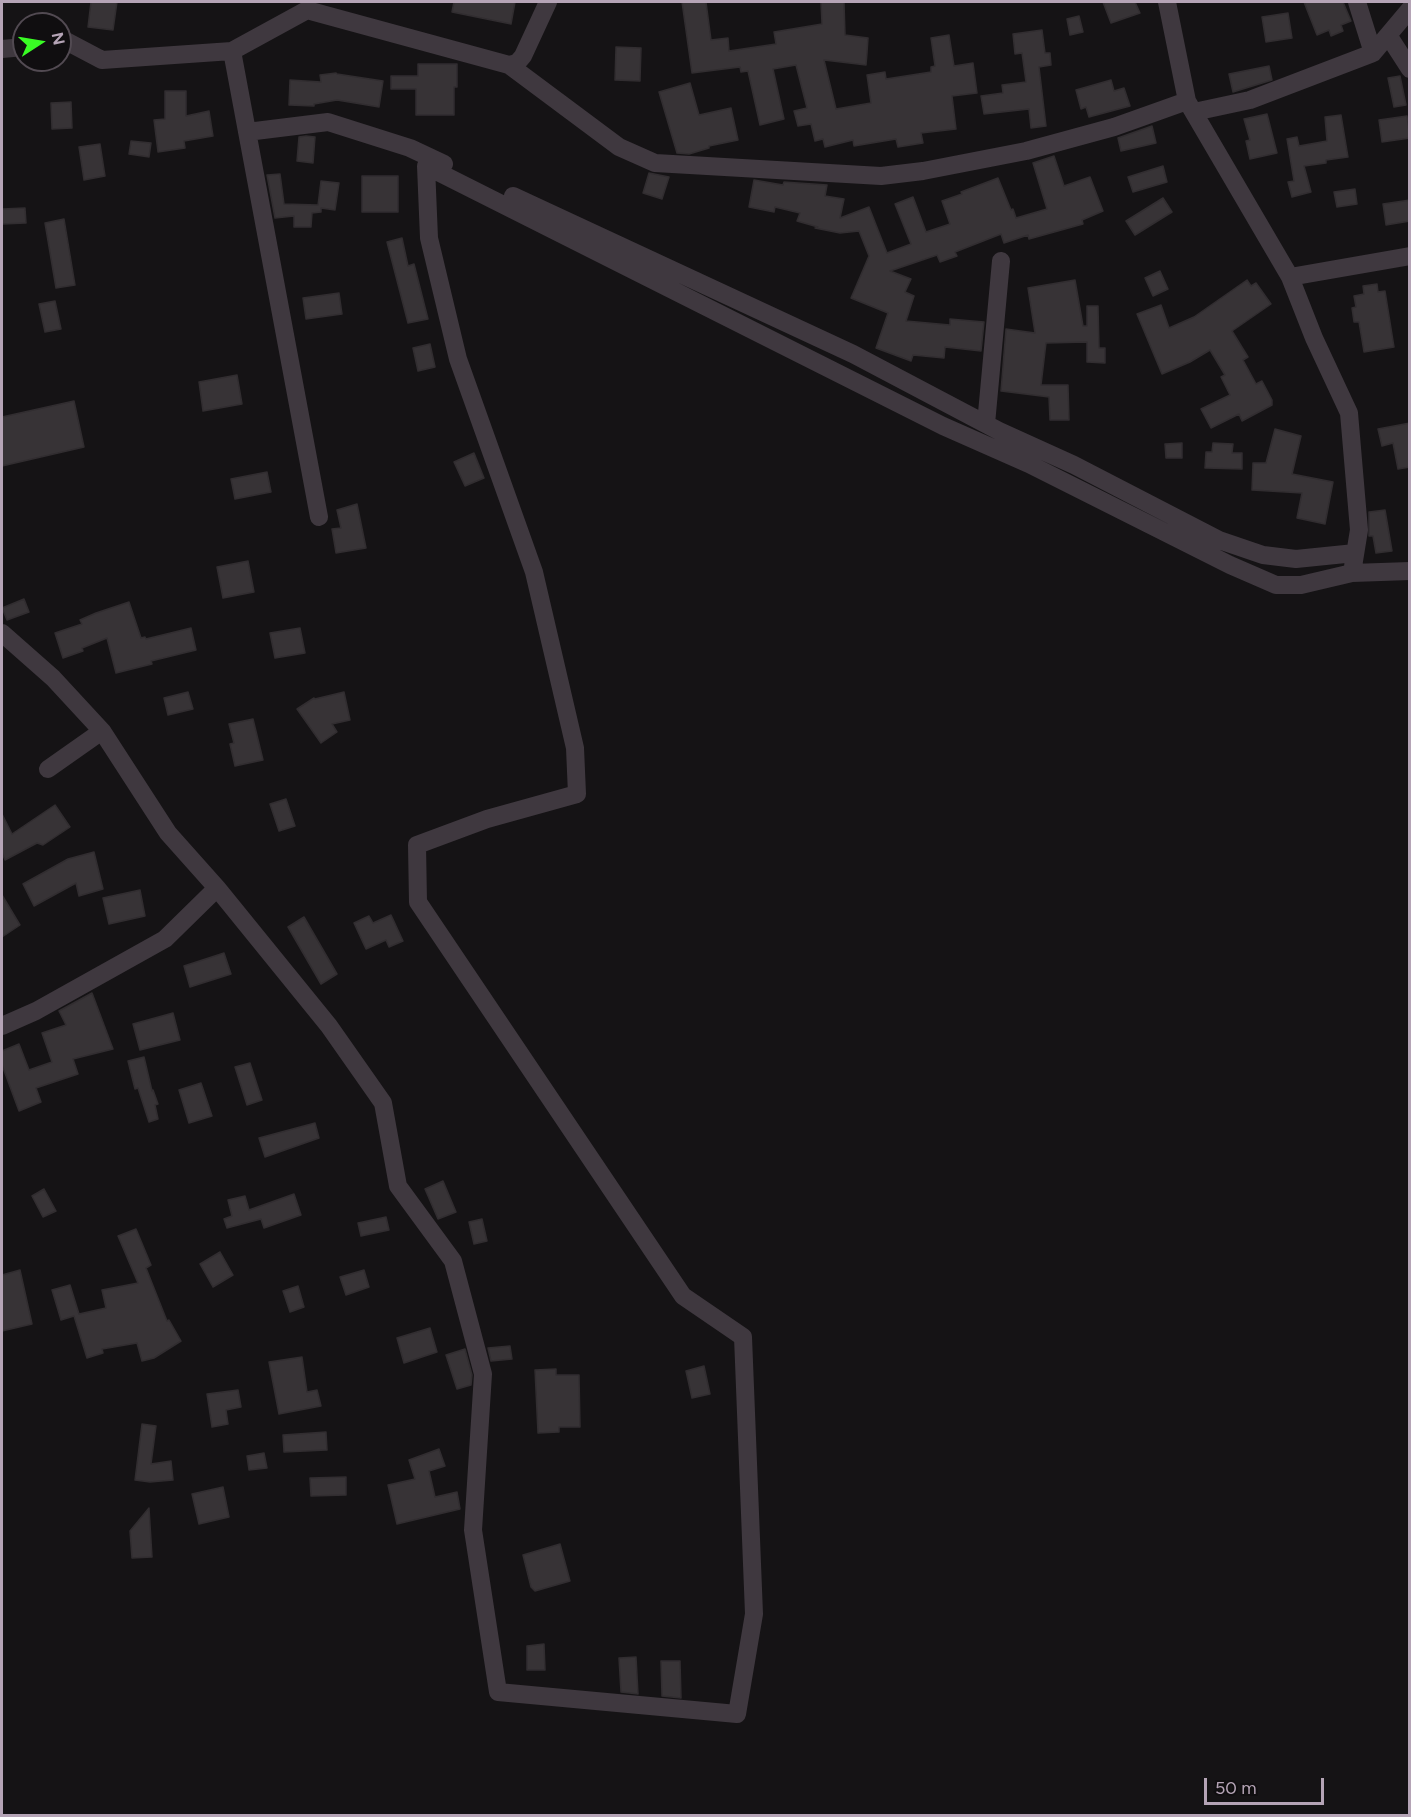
<!DOCTYPE html>
<html>
<head>
<meta charset="utf-8">
<style>
  body { margin:0 }
  #map { position:relative; width:1411px; height:1817px; overflow:hidden; background:#151315; font-family:Figtree,sans-serif }
  canvas { display:block }
  .frame { position:absolute; inset:0; border:3px solid #b5a4b6; pointer-events:none }
  .north { position:absolute; left:12px; top:12px; width:60px; height:60px; box-sizing:border-box; background:#100e10; border:2px solid #524a52; border-radius:50%; rotate:78deg; font-size:16px; font-weight:700; line-height:24px; text-align:center; color:#b5a4b6 }
  .north::after { content:''; display:block; margin:auto; width:21px; height:27px; background:#39fc24; clip-path:polygon(50% 0,100% 100%,50% 72%,0 100%) }
  .scale { position:absolute; left:1204px; top:1778px; width:120px; height:27px; box-sizing:border-box; border:3px solid #b5a4b6; border-top:0; padding-left:8px; font-size:18px; line-height:21px; white-space:nowrap; color:#b5a4b6; -webkit-text-stroke:4px #100e10; paint-order:stroke }
</style>
</head>
<body>
<div id="map">
<canvas width="1411" height="1817"></canvas>
<div class="frame"></div>
<div class="north">N</div>
<div class="scale">50 m</div>
</div>
<script>
const ctx = document.querySelector('canvas').getContext('2d');
ctx.lineJoin = 'round';
function fill(path, color) { ctx.fillStyle = color; ctx.fill(path, 'evenodd'); }
function stroke(path, color, width, dash) { ctx.strokeStyle = color; ctx.lineWidth = width; ctx.lineCap = dash ? 'butt' : 'round'; ctx.setLineDash(dash || []); ctx.stroke(path); }
const building = new Path2D(`
  M 91,2 L 117,2 L 113,30 L 88,27 Z
  M 454,2 L 515,2 L 511,24 L 452,12 Z
  M 682,2 L 706,2 L 711,40 L 728,38 L 729,51 L 776,44 L 774,32 L 822,24 L 821,2 L 844,2 L 845,35 L 868,38 L 867,53 L 866,65 L 824,60 L 836,109 L 871,103 L 867,75 L 885,72 L 886,79 L 931,72 L 931,67 L 935,66 L 931,38 L 949,35 L 954,66 L 973,63 L 977,93 L 952,96 L 956,129 L 921,133 L 923,143 L 898,147 L 896,139 L 854,146 L 853,140 L 825,147 L 823,139 L 815,141 L 811,124 L 798,126 L 794,111 L 807,108 L 796,65 L 773,69 L 784,119 L 760,125 L 748,71 L 741,72 L 740,67 L 692,73 Z
  M 1103,2 L 1135,2 L 1140,13 L 1111,23 Z
  M 1304,2 L 1343,2 L 1351,21 L 1341,25 L 1343,31 L 1331,36 L 1329,30 L 1317,35 Z
  M 1288,13 L 1292,38 L 1266,42 L 1262,17 Z
  M 1079,16 L 1083,32 L 1070,35 L 1067,19 Z
  M 1042,30 L 1045,53 L 1050,53 L 1051,65 L 1039,67 L 1046,126 L 1031,128 L 1029,109 L 984,114 L 981,96 L 1003,93 L 1002,85 L 1026,82 L 1022,53 L 1015,54 L 1013,34 Z
  M 616,47 L 641,48 L 640,81 L 615,80 Z
  M 418,64 L 457,64 L 457,87 L 454,87 L 454,115 L 416,115 L 416,89 L 391,89 L 391,76 L 418,76 Z
  M 1269,66 L 1272,80 L 1233,92 L 1229,74 Z
  M 336,73 L 337,74 L 383,81 L 379,107 L 337,100 L 314,104 L 314,106 L 289,105 L 290,80 L 321,82 L 320,75 Z
  M 1400,76 L 1406,105 L 1394,107 L 1388,78 Z
  M 1111,80 L 1114,91 L 1124,88 L 1130,106 L 1089,117 L 1086,107 L 1081,109 L 1076,90 Z
  M 690,83 L 699,115 L 731,108 L 738,140 L 709,146 L 709,148 L 689,154 L 677,153 L 659,92 Z
  M 165,91 L 186,91 L 186,116 L 209,111 L 213,136 L 184,141 L 185,148 L 158,152 L 154,120 L 165,119 Z
  M 71,102 L 72,128 L 52,129 L 51,103 Z
  M 1267,114 L 1277,153 L 1250,159 L 1246,141 L 1250,140 L 1244,119 Z
  M 1341,115 L 1348,157 L 1326,160 L 1326,163 L 1304,166 L 1311,192 L 1292,197 L 1288,182 L 1294,181 L 1287,139 L 1297,137 L 1299,146 L 1327,141 L 1325,117 Z
  M 1407,116 L 1410,138 L 1382,142 L 1379,120 Z
  M 1152,126 L 1156,143 L 1121,151 L 1118,138 Z
  M 306,136 L 315,137 L 313,163 L 297,161 L 299,137 Z
  M 131,141 L 151,143 L 149,157 L 129,154 Z
  M 100,144 L 105,176 L 84,180 L 79,147 Z
  M 1054,156 L 1064,186 L 1090,177 L 1103,211 L 1082,220 L 1083,224 L 1029,239 L 1028,235 L 1004,243 L 1001,234 L 955,252 L 957,256 L 940,262 L 937,255 L 890,271 L 911,279 L 905,292 L 914,296 L 906,321 L 950,325 L 950,319 L 984,322 L 981,351 L 945,347 L 944,358 L 913,355 L 911,361 L 876,348 L 888,313 L 851,298 L 869,256 L 859,231 L 840,233 L 815,228 L 818,227 L 797,221 L 800,213 L 775,207 L 774,212 L 749,207 L 754,180 L 783,185 L 784,182 L 827,185 L 825,196 L 844,199 L 840,218 L 869,207 L 887,253 L 911,244 L 895,204 L 913,197 L 926,232 L 950,224 L 942,201 L 962,194 L 961,192 L 998,178 L 1011,210 L 1013,209 L 1016,218 L 1047,209 L 1033,163 Z
  M 1163,166 L 1167,182 L 1133,192 L 1128,177 Z
  M 649,173 L 669,177 L 662,199 L 643,193 Z
  M 280,174 L 284,204 L 318,205 L 321,181 L 339,183 L 335,210 L 321,208 L 321,212 L 312,213 L 311,227 L 294,227 L 294,216 L 275,218 L 267,175 Z
  M 362,176 L 398,176 L 398,212 L 362,212 Z
  M 1355,189 L 1357,204 L 1337,207 L 1334,192 Z
  M 1163,198 L 1172,212 L 1135,235 L 1126,221 Z
  M 1410,200 L 1410,221 L 1386,225 L 1383,204 Z
  M 25,208 L 26,223 L 2,224 L 2,209 Z
  M 64,219 L 75,285 L 56,288 L 45,223 Z
  M 402,238 L 408,266 L 414,264 L 428,319 L 408,323 L 387,242 Z
  M 1160,271 L 1168,289 L 1153,296 L 1145,278 Z
  M 1075,280 L 1083,326 L 1087,326 L 1087,306 L 1098,306 L 1099,348 L 1105,348 L 1105,363 L 1087,362 L 1087,342 L 1046,343 L 1041,385 L 1068,385 L 1069,420 L 1050,420 L 1049,397 L 1001,391 L 1006,329 L 1035,333 L 1028,288 Z
  M 1247,280 L 1251,286 L 1256,283 L 1271,304 L 1232,331 L 1248,357 L 1243,360 L 1256,384 L 1262,381 L 1272,400 L 1272,405 L 1242,421 L 1239,414 L 1211,428 L 1201,409 L 1230,395 L 1221,377 L 1225,375 L 1210,350 L 1190,362 L 1162,374 L 1137,314 L 1161,305 L 1169,328 L 1194,317 Z
  M 1377,284 L 1378,292 L 1385,291 L 1394,347 L 1364,352 L 1359,322 L 1354,322 L 1352,308 L 1356,307 L 1354,296 L 1364,294 L 1363,286 Z
  M 339,293 L 342,314 L 306,319 L 303,298 Z
  M 55,301 L 61,329 L 45,332 L 39,304 Z
  M 430,344 L 435,367 L 418,371 L 413,348 Z
  M 237,375 L 242,404 L 203,411 L 199,382 Z
  M 74,401 L 84,447 L 2,466 L 2,417 Z
  M 1410,423 L 1410,467 L 1398,469 L 1393,443 L 1382,446 L 1378,429 Z
  M 1275,429 L 1301,436 L 1292,474 L 1333,482 L 1325,524 L 1297,518 L 1302,493 L 1252,490 L 1253,463 L 1266,463 Z
  M 1182,443 L 1182,458 L 1166,458 L 1165,444 Z
  M 1213,443 L 1233,444 L 1232,453 L 1242,453 L 1242,469 L 1205,468 L 1206,452 L 1212,452 Z
  M 474,453 L 484,478 L 465,486 L 454,462 Z
  M 267,472 L 271,492 L 235,499 L 231,479 Z
  M 357,504 L 366,548 L 336,553 L 332,529 L 341,528 L 337,510 Z
  M 1385,510 L 1392,551 L 1376,553 L 1373,536 L 1369,536 L 1369,512 Z
  M 248,561 L 254,592 L 223,598 L 217,567 Z
  M 24,599 L 29,612 L 7,620 L 2,608 Z
  M 129,602 L 141,638 L 145,637 L 146,639 L 191,628 L 196,650 L 151,661 L 152,664 L 116,673 L 107,638 L 82,648 L 83,651 L 63,658 L 55,633 L 82,624 L 80,620 L 96,613 Z
  M 300,628 L 305,653 L 275,658 L 270,633 Z
  M 188,692 L 193,709 L 168,715 L 164,698 Z
  M 344,692 L 350,720 L 332,724 L 337,732 L 321,743 L 297,709 L 314,698 L 315,699 Z
  M 253,719 L 263,760 L 235,766 L 230,744 L 234,743 L 229,724 Z
  M 286,799 L 295,826 L 279,831 L 270,804 Z
  M 55,805 L 70,827 L 43,845 L 37,843 L 5,860 L 2,853 L 2,814 L 12,834 Z
  M 94,852 L 103,889 L 79,896 L 76,883 L 34,906 L 23,884 L 68,859 Z
  M 140,890 L 145,916 L 109,924 L 103,898 Z
  M 2,895 L 20,925 L 2,937 Z
  M 391,915 L 403,941 L 389,947 L 386,940 L 366,949 L 354,923 L 369,916 L 373,923 Z
  M 304,917 L 337,974 L 321,984 L 288,927 Z
  M 224,953 L 231,974 L 190,987 L 184,966 Z
  M 92,993 L 113,1049 L 73,1059 L 78,1074 L 36,1088 L 41,1102 L 19,1111 L 2,1065 L 2,1051 L 19,1044 L 29,1070 L 52,1062 L 42,1033 L 66,1025 L 59,1011 Z
  M 173,1013 L 180,1040 L 140,1050 L 133,1024 Z
  M 144,1057 L 152,1091 L 153,1090 L 158,1104 L 155,1105 L 158,1119 L 149,1122 L 138,1088 L 135,1089 L 128,1061 Z
  M 250,1063 L 262,1100 L 247,1105 L 235,1067 Z
  M 201,1083 L 212,1116 L 189,1123 L 179,1090 Z
  M 315,1123 L 319,1138 L 265,1157 L 259,1138 Z
  M 443,1181 L 456,1212 L 438,1219 L 425,1189 Z
  M 44,1189 L 56,1211 L 43,1217 L 32,1196 Z
  M 294,1194 L 301,1215 L 264,1228 L 261,1219 L 227,1228 L 224,1219 L 232,1216 L 228,1200 L 245,1196 L 249,1210 Z
  M 386,1217 L 389,1230 L 361,1236 L 358,1223 Z
  M 482,1219 L 487,1241 L 474,1244 L 469,1222 Z
  M 136,1229 L 151,1265 L 146,1268 L 167,1321 L 169,1320 L 181,1341 L 154,1358 L 142,1361 L 137,1343 L 102,1349 L 103,1353 L 87,1358 L 74,1316 L 61,1320 L 52,1290 L 70,1285 L 79,1314 L 106,1308 L 102,1290 L 138,1283 L 118,1236 Z
  M 220,1252 L 233,1275 L 213,1287 L 200,1264 Z
  M 20,1270 L 32,1324 L 2,1331 L 2,1275 Z
  M 364,1270 L 369,1287 L 346,1295 L 340,1277 Z
  M 298,1286 L 304,1307 L 290,1312 L 283,1291 Z
  M 430,1328 L 437,1352 L 404,1363 L 397,1338 Z
  M 510,1346 L 512,1359 L 491,1361 L 488,1348 Z
  M 465,1349 L 472,1375 L 471,1385 L 457,1389 L 446,1355 Z
  M 302,1357 L 307,1392 L 317,1390 L 321,1406 L 279,1414 L 269,1362 Z
  M 704,1366 L 710,1394 L 692,1398 L 686,1371 Z
  M 556,1369 L 556,1375 L 579,1375 L 580,1427 L 559,1427 L 559,1432 L 538,1433 L 535,1370 Z
  M 238,1390 L 241,1407 L 226,1410 L 228,1424 L 212,1427 L 207,1394 Z
  M 142,1424 L 156,1426 L 151,1464 L 171,1461 L 173,1480 L 150,1482 L 135,1480 Z
  M 326,1432 L 327,1450 L 284,1452 L 283,1435 Z
  M 439,1449 L 445,1466 L 429,1471 L 435,1497 L 457,1492 L 460,1509 L 397,1524 L 388,1485 L 415,1479 L 409,1460 Z
  M 264,1453 L 267,1468 L 249,1470 L 247,1456 Z
  M 346,1477 L 346,1495 L 311,1496 L 310,1478 Z
  M 223,1487 L 229,1517 L 199,1524 L 192,1494 Z
  M 149,1508 L 152,1557 L 132,1558 L 130,1531 Z
  M 560,1544 L 570,1581 L 535,1591 L 531,1587 L 523,1555 Z
  M 544,1644 L 545,1670 L 527,1670 L 527,1646 Z
  M 636,1657 L 638,1694 L 621,1692 L 619,1658 Z
  M 661,1661 L 680,1661 L 681,1698 L 662,1696 Z`);
const street = new Path2D(`
  M 1167,2 L 1187,101
  M 1388,35 L 1410,69
  M 60,42 L 66,41 L 102,60 L 232,51 L 307,10 L 509,65 L 517,63 L 523,56 L 548,2
  M 2,49 L 24,47
  M 232,51 L 319,517
  M 1373,53 L 1410,9
  M 509,65 L 619,147 L 655,163 L 881,176 L 923,171 L 1026,151 L 1114,127 L 1187,101 L 1290,277
  M 1194,112 L 1250,100 L 1373,53 L 1357,2
  M 247,132 L 328,122 L 410,148 L 444,164
  M 513,196 L 853,354 L 999,431 L 1074,465 L 1219,540 L 1263,555 L 1296,559 L 1355,553
  M 986,424 L 1001,261
  M 1352,573 L 1410,571
  M 2,633 L 53,678 L 102,731 L 168,833 L 217,888 L 329,1026 L 383,1103 L 398,1186 L 453,1261 L 483,1374 L 473,1530 L 498,1692 L 737,1714 L 754,1614 L 743,1337 L 683,1296 L 418,902 L 417,845 L 487,819 L 577,794 L 575,748 L 534,572 L 458,359 L 429,238 L 426,166 L 943,426 L 1029,464 L 1230,565 L 1276,585 L 1301,585 L 1352,573 L 1359,530 L 1349,413 L 1314,338 L 1290,277 L 1410,256
  M 48,769 L 102,731
  M 2,1026 L 36,1011 L 165,939 L 217,888`);
fill(building, '#373336');
stroke(building, '#312d30', 1.5);
stroke(street, '#3f383f', 18);
</script>
</body>
</html>
